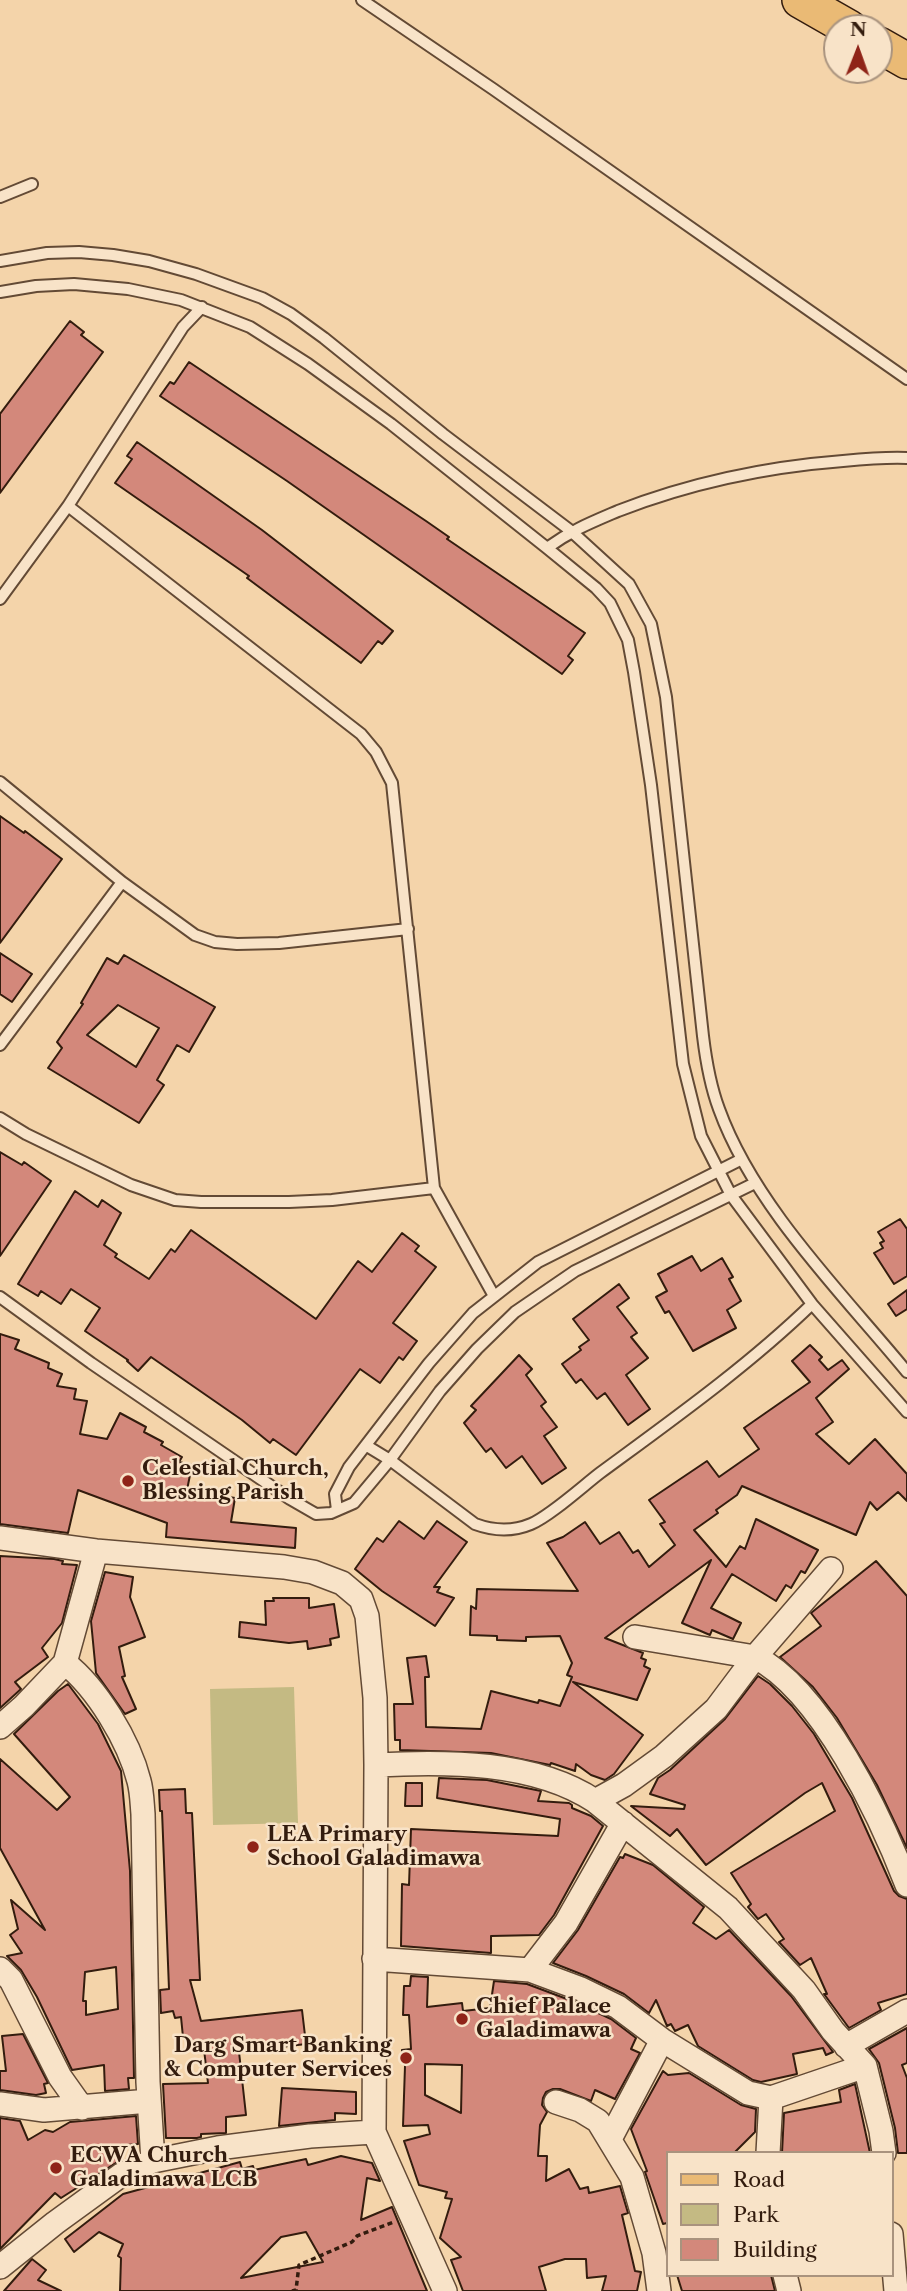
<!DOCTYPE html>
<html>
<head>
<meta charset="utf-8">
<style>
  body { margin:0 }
  #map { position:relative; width:907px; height:2291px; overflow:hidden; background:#f4d4aa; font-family:"Libre Caslon Text",serif }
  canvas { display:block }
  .legend { position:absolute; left:666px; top:2151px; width:228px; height:126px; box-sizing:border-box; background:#f8e3c8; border:2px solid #a9937e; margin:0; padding:9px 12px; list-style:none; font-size:21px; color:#331c0e }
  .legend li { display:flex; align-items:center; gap:14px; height:35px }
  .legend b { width:35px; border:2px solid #a9937e }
  .north { position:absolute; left:823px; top:14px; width:70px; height:70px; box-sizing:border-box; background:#f8e3c8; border:2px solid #a9937e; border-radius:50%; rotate:1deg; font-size:19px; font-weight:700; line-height:28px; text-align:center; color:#331c0e }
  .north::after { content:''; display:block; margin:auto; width:24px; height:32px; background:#8f2418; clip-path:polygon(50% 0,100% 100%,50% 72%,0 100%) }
</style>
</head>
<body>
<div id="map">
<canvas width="907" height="2291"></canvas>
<ul class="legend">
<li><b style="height:9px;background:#eaba75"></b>Road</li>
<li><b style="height:19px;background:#c4ba83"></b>Park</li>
<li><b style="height:19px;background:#d3887b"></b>Building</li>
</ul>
<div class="north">N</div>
</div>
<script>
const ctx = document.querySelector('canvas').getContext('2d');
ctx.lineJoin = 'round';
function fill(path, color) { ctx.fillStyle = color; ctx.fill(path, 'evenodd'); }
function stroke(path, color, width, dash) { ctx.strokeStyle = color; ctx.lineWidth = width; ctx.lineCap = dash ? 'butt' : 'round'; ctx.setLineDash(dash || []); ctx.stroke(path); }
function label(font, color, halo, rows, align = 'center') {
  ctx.font = font + ' "Libre Caslon Text",serif'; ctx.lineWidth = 5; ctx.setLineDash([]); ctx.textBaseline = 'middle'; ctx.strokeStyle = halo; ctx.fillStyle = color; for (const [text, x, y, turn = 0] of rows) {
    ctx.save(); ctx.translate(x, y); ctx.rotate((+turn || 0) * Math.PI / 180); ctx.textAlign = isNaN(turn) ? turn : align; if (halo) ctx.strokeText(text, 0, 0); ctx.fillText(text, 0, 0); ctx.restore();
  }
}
const green = new Path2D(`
  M 294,1687 L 298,1823 L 213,1825 L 210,1689 Z`);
const building = new Path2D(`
  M 70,321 L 84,332 L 81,335 L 103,352 L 0,493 L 0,414 Z
  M 189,362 L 426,521 L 449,537 L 447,539 L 585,633 L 568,656 L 573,660 L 562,674 L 287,481 L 160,396 L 170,382 L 174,384 Z
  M 137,442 L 262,530 L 393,631 L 382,644 L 378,641 L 361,663 L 247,578 L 249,576 L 115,483 L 132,459 L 127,456 Z
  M 0,816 L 24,833 L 25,831 L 62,859 L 0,943 Z
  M 0,953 L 32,974 L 12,1002 L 0,994 Z
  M 124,955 L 215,1007 L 189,1052 L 177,1045 L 157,1080 L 164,1085 L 139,1123 L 48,1068 L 62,1048 L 57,1042 L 83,1004 L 81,1003 L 107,958 L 118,964 ZM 118,1005 L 159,1028 L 136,1067 L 87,1035 Z
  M 0,1152 L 22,1165 L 24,1162 L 51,1181 L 0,1256 Z
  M 75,1191 L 98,1207 L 102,1200 L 121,1213 L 104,1245 L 117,1254 L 115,1257 L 149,1279 L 171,1249 L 175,1252 L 191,1230 L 316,1319 L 358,1261 L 372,1272 L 402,1233 L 419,1246 L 415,1251 L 436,1267 L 393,1323 L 417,1341 L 403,1360 L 399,1357 L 380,1383 L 360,1369 L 296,1455 L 273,1439 L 270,1443 L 242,1420 L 151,1357 L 138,1371 L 127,1361 L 128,1360 L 85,1331 L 100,1308 L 71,1289 L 61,1304 L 41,1291 L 38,1296 L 18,1284 Z
  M 900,1219 L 907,1229 L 907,1276 L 894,1284 L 874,1253 L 883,1248 L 880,1243 L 884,1241 L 878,1232 Z
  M 692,1256 L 701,1271 L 722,1258 L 733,1277 L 729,1279 L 741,1301 L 727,1310 L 736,1328 L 693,1351 L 669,1311 L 665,1313 L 656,1297 L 667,1291 L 658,1274 Z
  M 619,1284 L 629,1298 L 617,1307 L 637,1333 L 631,1337 L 648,1358 L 626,1375 L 650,1409 L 628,1425 L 605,1393 L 597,1399 L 581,1379 L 576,1383 L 562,1364 L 581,1350 L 579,1347 L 589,1340 L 573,1319 Z
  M 907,1290 L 907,1309 L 896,1316 L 888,1304 Z
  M 0,1334 L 19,1340 L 15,1349 L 49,1363 L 48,1368 L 62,1374 L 57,1386 L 76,1389 L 74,1399 L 87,1401 L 80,1434 L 107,1439 L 120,1413 L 146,1427 L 144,1432 L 163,1442 L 161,1445 L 182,1457 L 179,1462 L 192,1465 L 187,1490 L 235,1498 L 231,1522 L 296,1528 L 295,1548 L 166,1537 L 167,1523 L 78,1490 L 68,1533 L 0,1524 Z
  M 810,1345 L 822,1357 L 819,1360 L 828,1370 L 842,1360 L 849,1369 L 816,1398 L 833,1422 L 816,1434 L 849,1464 L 875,1439 L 907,1474 L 907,1501 L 898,1492 L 877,1510 L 870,1502 L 856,1535 L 742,1486 L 737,1495 L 716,1510 L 718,1513 L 694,1530 L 726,1567 L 740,1546 L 745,1549 L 756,1519 L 818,1550 L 805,1573 L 801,1571 L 791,1588 L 786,1585 L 776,1601 L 732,1574 L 711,1608 L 741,1623 L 733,1639 L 712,1630 L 710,1635 L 682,1623 L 711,1560 L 605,1638 L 643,1653 L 641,1658 L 646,1660 L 644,1666 L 650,1669 L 637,1700 L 573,1682 L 643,1735 L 614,1774 L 605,1780 L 591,1775 L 576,1764 L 575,1771 L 551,1763 L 550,1765 L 491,1753 L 400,1750 L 400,1740 L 395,1740 L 394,1704 L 413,1704 L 407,1658 L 426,1656 L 429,1677 L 425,1677 L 426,1727 L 481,1729 L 491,1691 L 538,1703 L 539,1700 L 560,1706 L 572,1677 L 567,1675 L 572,1663 L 560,1636 L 526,1637 L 526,1641 L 497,1640 L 497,1636 L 470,1635 L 471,1606 L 476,1609 L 477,1589 L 578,1591 L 547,1543 L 563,1537 L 585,1522 L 600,1544 L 619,1532 L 633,1553 L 638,1550 L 649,1567 L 675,1545 L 660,1524 L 665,1522 L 649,1500 L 707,1461 L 719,1477 L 759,1449 L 744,1428 L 810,1382 L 792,1361 Z
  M 519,1355 L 532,1369 L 526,1375 L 546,1402 L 541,1406 L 557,1427 L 544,1436 L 566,1468 L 542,1484 L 522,1456 L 506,1468 L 491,1448 L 486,1452 L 464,1423 L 476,1410 L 471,1406 Z
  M 399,1521 L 424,1539 L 437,1521 L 467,1542 L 434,1587 L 440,1587 L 437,1592 L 454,1598 L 435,1626 L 382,1591 L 355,1569 L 377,1538 L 383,1542 Z
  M 0,1556 L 54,1559 L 63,1561 L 62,1564 L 77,1565 L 62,1623 L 42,1648 L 48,1657 L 15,1682 L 21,1689 L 0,1708 Z
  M 876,1561 L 907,1596 L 907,1848 L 877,1785 L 837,1718 L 813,1687 L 780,1657 L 821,1626 L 811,1613 Z
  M 105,1572 L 133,1577 L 130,1597 L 145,1637 L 119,1647 L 125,1676 L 122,1677 L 136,1709 L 125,1714 L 96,1673 L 91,1621 Z
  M 273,1598 L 309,1598 L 309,1608 L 334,1604 L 339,1637 L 330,1639 L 331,1645 L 308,1649 L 307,1641 L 289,1643 L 239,1637 L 240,1622 L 266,1625 L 265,1601 L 274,1601 Z
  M 758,1676 L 770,1684 L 792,1706 L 814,1734 L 852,1798 L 894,1891 L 899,1896 L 907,1899 L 907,1994 L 878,2003 L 881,2010 L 849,2028 L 824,1994 L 827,1994 L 811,1958 L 800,1965 L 779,1942 L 784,1939 L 766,1914 L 758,1919 L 748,1907 L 751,1904 L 731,1873 L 835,1811 L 822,1783 L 805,1793 L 706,1865 L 677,1829 L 670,1836 L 631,1806 L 684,1809 L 685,1805 L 650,1794 L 658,1778 L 670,1770 L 725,1719 Z
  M 68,1684 L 98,1724 L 121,1771 L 130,1871 L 134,2078 L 128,2078 L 129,2089 L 105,2091 L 104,2065 L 72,2070 L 37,1997 L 21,1970 L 7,1956 L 22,1953 L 10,1935 L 18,1929 L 11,1900 L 45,1930 L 0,1848 L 0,1759 L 57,1810 L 70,1797 L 14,1734 L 58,1691 ZM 116,1967 L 118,2009 L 86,2015 L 86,2001 L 83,2001 L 85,1972 Z
  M 439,1778 L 487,1780 L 541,1791 L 538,1801 L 569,1803 L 572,1805 L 572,1808 L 591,1816 L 603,1826 L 554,1915 L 539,1935 L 491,1936 L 491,1953 L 401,1946 L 402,1884 L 409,1885 L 411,1829 L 558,1836 L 560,1819 L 437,1798 Z
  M 406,1783 L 422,1783 L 422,1806 L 405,1806 Z
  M 185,1789 L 186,1813 L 192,1813 L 200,1980 L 190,1980 L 201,2021 L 302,2010 L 306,2044 L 239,2052 L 246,2115 L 226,2117 L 226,2133 L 201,2134 L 201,2137 L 197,2138 L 166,2138 L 163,2084 L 208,2083 L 203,2041 L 188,2042 L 188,2036 L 183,2037 L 181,2017 L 175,2018 L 173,2011 L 161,2013 L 160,1990 L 169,1989 L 162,1811 L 160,1811 L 159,1790 Z
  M 625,1854 L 653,1865 L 704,1907 L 693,1923 L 716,1939 L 729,1930 L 791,1996 L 833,2052 L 826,2055 L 823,2048 L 793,2054 L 797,2074 L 761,2082 L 753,2080 L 698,2046 L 688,2025 L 675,2031 L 671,2024 L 667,2026 L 656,2000 L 649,2013 L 624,1994 L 586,1976 L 553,1963 L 578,1930 L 620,1857 L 623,1858 Z
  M 411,1976 L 428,1977 L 427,2007 L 462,2003 L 463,2011 L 490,2008 L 494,1981 L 527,1984 L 575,2002 L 611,2019 L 636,2038 L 631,2049 L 640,2053 L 615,2099 L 595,2090 L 591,2101 L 560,2089 L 553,2089 L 546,2092 L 543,2098 L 542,2105 L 547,2112 L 540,2125 L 538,2156 L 547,2156 L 546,2181 L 569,2169 L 580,2189 L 588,2187 L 589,2193 L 620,2186 L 628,2213 L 622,2215 L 635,2271 L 641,2272 L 637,2291 L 602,2291 L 606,2276 L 587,2278 L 586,2259 L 565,2259 L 539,2267 L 546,2291 L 463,2291 L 451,2260 L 461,2257 L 440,2238 L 452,2199 L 445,2198 L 447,2192 L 419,2185 L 404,2141 L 430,2134 L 428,2125 L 403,2126 L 405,2066 L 402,2050 L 411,2049 L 409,2015 L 403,2015 L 404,1986 L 410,1986 ZM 425,2064 L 462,2065 L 461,2113 L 425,2095 Z
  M 907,2028 L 907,2063 L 902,2065 L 907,2078 L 907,2153 L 898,2153 L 895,2128 L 879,2063 L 869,2049 Z
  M 23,2034 L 48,2083 L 44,2084 L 46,2093 L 36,2095 L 0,2090 L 0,2071 L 6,2071 L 2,2036 Z
  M 663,2071 L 668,2075 L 689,2073 L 741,2105 L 756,2109 L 755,2132 L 734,2153 L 667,2153 L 667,2223 L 663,2224 L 645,2172 L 647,2171 L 631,2129 Z
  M 855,2084 L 870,2153 L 782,2153 L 784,2113 L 841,2102 L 839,2090 Z
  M 282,2088 L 356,2092 L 356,2114 L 335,2113 L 335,2120 L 279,2126 Z
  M 136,2116 L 138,2144 L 115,2146 L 122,2159 L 61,2198 L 55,2193 L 0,2249 L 0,2118 L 20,2121 L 28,2140 L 45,2130 L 53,2132 L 70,2122 Z
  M 341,2156 L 372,2163 L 380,2181 L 367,2178 L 361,2220 L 392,2207 L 427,2291 L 120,2291 L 121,2258 L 118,2256 L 123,2244 L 99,2232 L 74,2252 L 65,2239 L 123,2194 L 240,2162 L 242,2169 L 253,2166 L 254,2170 L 306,2159 L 308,2165 ZM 306,2232 L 323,2262 L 241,2278 L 281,2237 Z
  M 32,2259 L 46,2270 L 38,2280 L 61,2291 L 4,2291 Z
  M 677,2275 L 771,2275 L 775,2291 L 682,2291 Z`);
const path = new Path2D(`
  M 292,2291 L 296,2290 L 299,2265 L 352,2242 L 357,2236 L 394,2222`);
const lane = new Path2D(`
  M 362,0 L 493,89 L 907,379
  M 0,197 L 32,184
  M 0,261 L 47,253 L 79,252 L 113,255 L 149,261 L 196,274 L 262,298 L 291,314 L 324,338 L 443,434 L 571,531 L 629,584 L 651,624 L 666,697 L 703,1036 C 706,1061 710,1085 719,1109 C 754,1206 842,1293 907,1372
  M 0,292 L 36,286 L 74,284 L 128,289 L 181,300 L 250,327 L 308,364 L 391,424 L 547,548 L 596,588 L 610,603 L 628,640 L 634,672 L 651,785 L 683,1064 L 701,1136 L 731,1195 L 812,1304 L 907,1412
  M 68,506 L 361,734 L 376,752 L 392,783 L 434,1188 L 494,1296
  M 547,548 C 572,530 590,523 618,511 C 690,483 765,467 843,461 C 864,459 886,457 907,458
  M 0,599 L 68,506 L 183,327 L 202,307
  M 0,782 L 122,882 L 195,935 L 215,942 L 237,944 L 279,943 L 408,929
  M 0,1045 L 122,882
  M 0,1118 L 26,1134 L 131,1185 L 175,1200 L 201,1202 L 289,1202 L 332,1200 L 434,1188
  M 0,1297 L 91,1363 L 290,1499 L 316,1514 L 331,1513 L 354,1503 L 390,1460 L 440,1391 L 477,1349 L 515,1312 L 575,1271 L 755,1183
  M 367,1446 L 390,1460 L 475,1524 C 494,1531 512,1532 531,1524 C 550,1516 583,1486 600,1473 C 672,1420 748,1366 812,1304
  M 337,1510 L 335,1494 L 349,1467 L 429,1363 L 473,1313 L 538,1262 L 742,1159`);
const street = new Path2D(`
  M 0,1538 L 96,1551 L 284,1567 L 313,1572 L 342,1583 L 361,1599 L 367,1616 L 375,1698 L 376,1765 L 374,2132 L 445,2291
  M 635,1637 L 755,1657 C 821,1690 881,1817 907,1885
  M 65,1663 C 97,1688 129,1741 139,1781 C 142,1792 142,1803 143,1814 L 148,2082 L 153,2161
  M 0,1727 L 24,1706 L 65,1663 L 96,1551
  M 376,1765 C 445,1761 535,1761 595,1801 L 728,1908 L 804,1990 L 833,2031 L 865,2066 L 881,2131 L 884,2153
  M 595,1801 L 624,1785 L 664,1756 L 716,1709 L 755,1657 L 831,1569
  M 374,1959 L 530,1970 L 581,1989 L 618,2007 L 662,2040 L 748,2093 L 771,2098 L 865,2066
  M 0,1969 L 11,1980 L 60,2077 L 82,2108
  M 530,1970 L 566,1923 L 623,1823
  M 846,2046 L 907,2011
  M 556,2102 L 580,2110 L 598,2121 L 632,2177 L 654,2253 L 659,2291
  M 0,2104 L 44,2110 L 149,2101
  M 610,2139 L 662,2040
  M 768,2153 L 771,2098
  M 891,2234 L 896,2291
  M 0,2267 L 55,2223 L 121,2175 L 153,2161 L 218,2148 L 310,2136 L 374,2132
  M 785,2275 L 789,2291`);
const primary = new Path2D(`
  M 800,0 L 849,28
  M 879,45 L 907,61`);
const markers = [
  [128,1481,7,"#8f2418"],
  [253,1847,7,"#8f2418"],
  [462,2019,7,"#8f2418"],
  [406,2058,7,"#8f2418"],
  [56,2168,7,"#8f2418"]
];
const poiNames = [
  ["Celestial Church,",142,1469],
  ["Blessing Parish",142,1493],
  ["LEA Primary",267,1835],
  ["School Galadimawa",267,1859],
  ["Chief Palace",476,2007],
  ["Galadimawa",476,2031],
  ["Darg Smart Banking",392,2046,"right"],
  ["& Computer Services",392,2070,"right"],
  ["ECWA Church",70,2156],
  ["Galadimawa LCB",70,2180]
];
fill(green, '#c4ba83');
fill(building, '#d3887b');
stroke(building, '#331c0e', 2);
stroke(lane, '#634a35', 14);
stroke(street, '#634a35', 26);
stroke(primary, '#331c0e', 38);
stroke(path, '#331c0e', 3.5, [5, 3.5]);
stroke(lane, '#f8e3c8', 10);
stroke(street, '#f8e3c8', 23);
stroke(primary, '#eaba75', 35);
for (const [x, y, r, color] of markers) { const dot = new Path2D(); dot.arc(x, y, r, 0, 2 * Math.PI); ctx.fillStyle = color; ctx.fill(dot); stroke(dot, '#f8e3c8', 2.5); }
label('bold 21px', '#331c0e', '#f8e3c8', poiNames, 'left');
</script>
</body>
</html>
